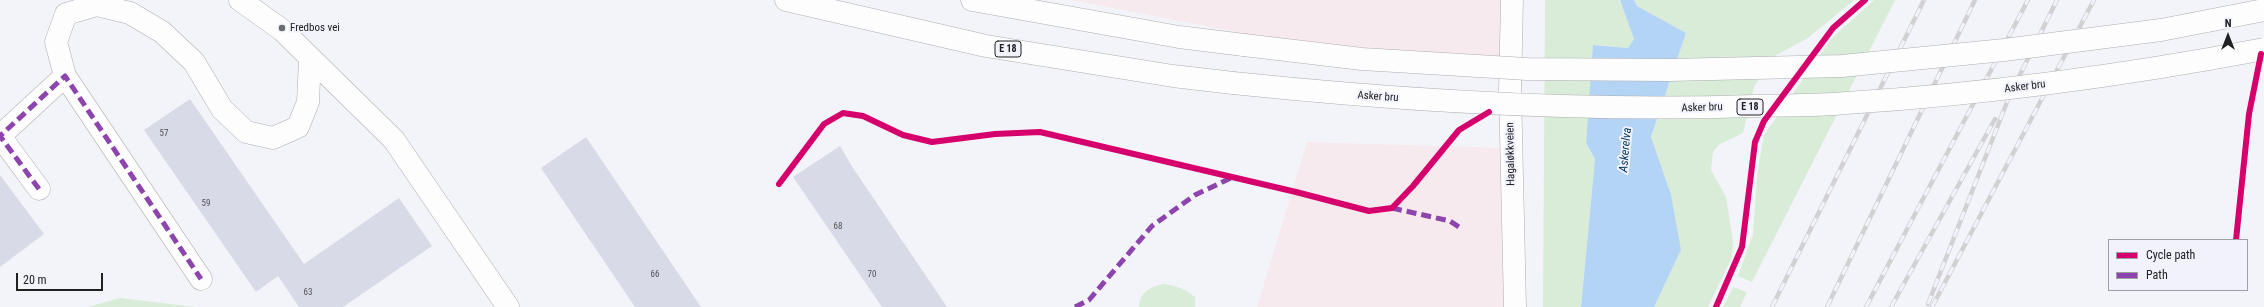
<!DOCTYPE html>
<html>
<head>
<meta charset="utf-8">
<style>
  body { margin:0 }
  #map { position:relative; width:2264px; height:307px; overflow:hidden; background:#f3f4f9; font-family:"Roboto Condensed",sans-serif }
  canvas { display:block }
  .legend { position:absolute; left:2108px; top:239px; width:140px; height:52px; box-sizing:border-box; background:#f1f2fb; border:1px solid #9e9ea5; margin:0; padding:5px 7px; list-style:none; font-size:12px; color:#212124 }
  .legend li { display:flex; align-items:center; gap:8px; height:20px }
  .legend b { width:20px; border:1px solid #9e9ea5 }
  .north { position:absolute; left:2208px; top:16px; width:40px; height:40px; -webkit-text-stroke:3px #f1f2fb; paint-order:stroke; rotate:0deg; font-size:11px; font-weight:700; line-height:16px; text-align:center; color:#212124 }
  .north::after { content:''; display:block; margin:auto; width:14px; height:18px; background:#212124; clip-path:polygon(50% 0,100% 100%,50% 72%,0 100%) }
  .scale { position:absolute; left:16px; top:273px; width:87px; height:18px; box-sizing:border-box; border:2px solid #212124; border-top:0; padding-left:5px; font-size:12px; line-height:14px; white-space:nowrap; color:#212124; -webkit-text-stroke:3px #f1f2fb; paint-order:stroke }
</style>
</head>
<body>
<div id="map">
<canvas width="2264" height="307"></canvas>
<ul class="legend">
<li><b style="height:5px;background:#d6006c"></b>Cycle path</li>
<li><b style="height:5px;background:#8e44ad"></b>Path</li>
</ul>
<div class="north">N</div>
<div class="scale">20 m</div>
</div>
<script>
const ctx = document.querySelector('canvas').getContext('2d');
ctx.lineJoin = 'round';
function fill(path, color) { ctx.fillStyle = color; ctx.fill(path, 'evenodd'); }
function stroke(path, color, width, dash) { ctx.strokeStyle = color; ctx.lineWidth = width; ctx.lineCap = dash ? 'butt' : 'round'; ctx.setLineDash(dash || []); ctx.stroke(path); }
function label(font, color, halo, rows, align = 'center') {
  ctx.font = font + ' "Roboto Condensed",sans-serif'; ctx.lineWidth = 4; ctx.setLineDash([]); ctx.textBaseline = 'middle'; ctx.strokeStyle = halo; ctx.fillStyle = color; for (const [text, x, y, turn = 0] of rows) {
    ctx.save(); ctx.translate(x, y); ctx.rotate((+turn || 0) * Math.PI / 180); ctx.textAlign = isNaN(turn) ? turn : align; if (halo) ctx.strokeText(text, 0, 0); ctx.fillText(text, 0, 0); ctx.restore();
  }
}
const commercial = new Path2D(`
  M 1072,0 L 1510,0 L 1508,58 L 1318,48 Z
  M 1307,142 L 1504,148 L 1506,307 L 1257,307 Z`);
const green = new Path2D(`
  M 1545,0 L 1619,0 L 1626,13 L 1634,39 L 1628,48 L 1594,45 L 1586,143 L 1595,159 L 1581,307 L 1543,307 Z
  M 1634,0 L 1854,0 L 1808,38 L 1771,58 L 1754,87 L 1743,133 L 1720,144 L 1713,152 L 1711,170 L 1726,197 L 1733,241 L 1732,257 L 1708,307 L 1654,307 L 1681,250 L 1651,137 L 1686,33 L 1637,6 Z
  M 1874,0 L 1895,0 L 1752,282 L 1738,276 L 1753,234 L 1757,175 L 1764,135 L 1832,38 Z
  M 1164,284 C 1177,286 1185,289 1195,297 L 1195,307 L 1139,307 C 1140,291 1151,287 1164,284 Z
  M 1733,287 L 1747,292 L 1740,307 L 1723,307 Z
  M 120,298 L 196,307 L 88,307 Z`);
const water = new Path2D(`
  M 1620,0 L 1634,0 L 1637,6 L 1686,33 L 1651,137 L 1671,195 L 1681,250 L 1654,307 L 1581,307 L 1595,159 L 1586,143 L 1593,45 L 1628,48 L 1634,39 Z`);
const building = new Path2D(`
  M 190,99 L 304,264 L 399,198 L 432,246 L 343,307 L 299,307 L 278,276 L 256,292 L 144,130 Z
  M 586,137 L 701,307 L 635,307 L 541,168 Z
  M 840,146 L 853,168 L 947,307 L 882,307 L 793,177 Z
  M 0,175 L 44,234 L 0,267 Z`);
const minor = new Path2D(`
  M 240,0 L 282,30 L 394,140 L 508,307
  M 1512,0 L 1510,89 L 1515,307
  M 39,189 L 0,136 L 65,76
  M 201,279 L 65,76 L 56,42 L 66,14 L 97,5 L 130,13 L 162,32 L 194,62 L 222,109 L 246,132 L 273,138 L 298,127 L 308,102 L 310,59`);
const highway = new Path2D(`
  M 786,0 L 986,46 L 1173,76 L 1233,83
  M 972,0 L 1179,37 L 1244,45`);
const rail = new Path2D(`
  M 1928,304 L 2009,97 L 2057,0
  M 1772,307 L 1924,0
  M 1827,307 L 1975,0
  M 1866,307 L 2028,0
  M 1891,307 L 1995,119
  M 1932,307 L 2094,0`);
const highwayBridge = new Path2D(`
  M 1244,45 L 1362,59 L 1527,69 L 1669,70 L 1842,66 L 2004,50 L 2161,30 L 2264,10
  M 1233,83 C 1406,101 1579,112 1753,106 C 1784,105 1815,106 1846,103 C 1987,94 2126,75 2264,49`);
const quiet = new Path2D(`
  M 39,189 L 0,136 L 65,76 L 201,279
  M 1392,208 L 1450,221 L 1459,227
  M 1075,307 L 1089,300 L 1152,226 L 1195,195 L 1233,177`);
const cycleway = new Path2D(`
  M 779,184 L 824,124 L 843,113 L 863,116 L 903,135 L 932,142 L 995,134 L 1040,132 L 1296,192 L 1369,211 L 1392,208 L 1413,186 L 1459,130 L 1489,112
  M 2236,240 L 2249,114 L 2261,54
  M 1716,307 L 1742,247 L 1755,142 L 1764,121 L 1833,28 L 1865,0`);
const markers = [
  [282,28,4,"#6a6b6f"]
];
const numberNames = [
  ["57",164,134],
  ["59",206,204],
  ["68",838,227],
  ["66",655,275],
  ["70",872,275],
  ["63",308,293]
];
const shields = [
  [1008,49,26],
  [1750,107,26]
];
const shieldNames = [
  ["E 18",1008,49],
  ["E 18",1750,107]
];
const poiNames = [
  ["Fredbos vei",290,28]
];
const streetNames = [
  ["Asker bru",2025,87,-7],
  ["Asker bru",1378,97,4],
  ["Asker bru",1702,108,-2],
  ["Hagaløkkveien",1511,154,-91]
];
const waterNames = [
  ["Askerelva",1626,150,-85]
];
fill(commercial, '#f7eaee');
fill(green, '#d8ecd8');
fill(water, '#b4d4f6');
fill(building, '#d9dae7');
stroke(minor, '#adadb1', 23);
stroke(highway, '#adadb1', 23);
stroke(minor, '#fdfdfe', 22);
stroke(highway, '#fdfdfe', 22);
stroke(rail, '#d1d1d3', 4.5);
stroke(rail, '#f1f2fb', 3, [9]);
stroke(highwayBridge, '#adadb1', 23, []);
stroke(highwayBridge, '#fdfdfe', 22);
stroke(quiet, '#8e44ad', 5, [10, 5]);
stroke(cycleway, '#d6006c', 6);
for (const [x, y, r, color] of markers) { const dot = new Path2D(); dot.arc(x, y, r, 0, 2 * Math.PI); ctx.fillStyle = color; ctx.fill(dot); stroke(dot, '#f1f2fb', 1.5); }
label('9px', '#4f4f55', null, numberNames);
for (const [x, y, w] of shields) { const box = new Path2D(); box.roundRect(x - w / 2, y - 8, w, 16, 3); ctx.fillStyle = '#f1f2fb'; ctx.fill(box); stroke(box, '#212124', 1); }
label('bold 10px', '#212124', null, shieldNames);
label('11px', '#212124', '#f1f2fb', poiNames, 'left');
label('11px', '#212124', '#f1f2fb', streetNames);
label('italic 12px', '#00365f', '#f1f2fb', waterNames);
</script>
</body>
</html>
